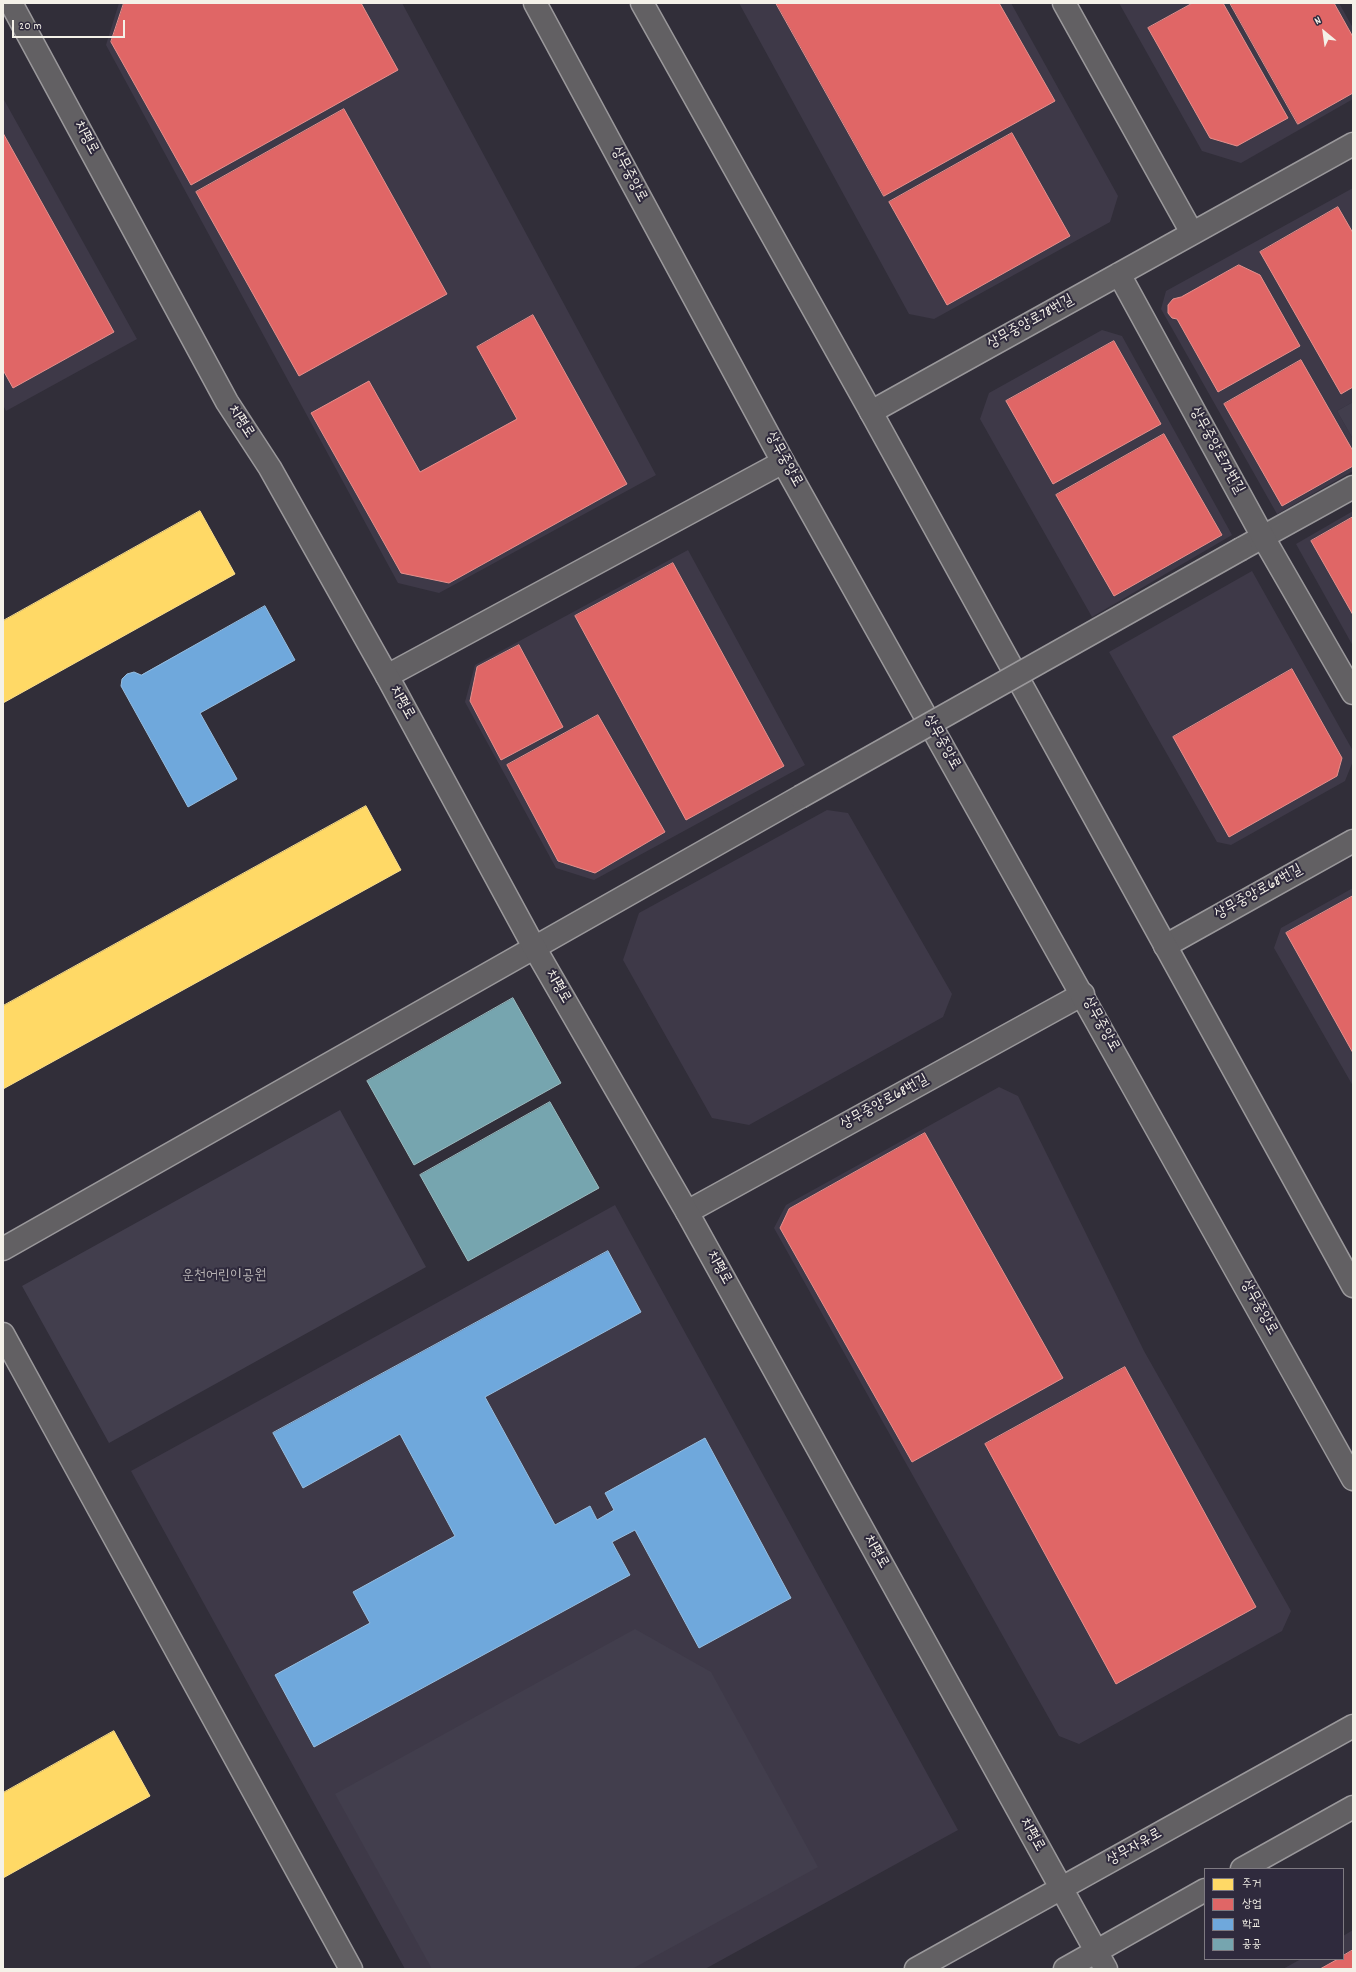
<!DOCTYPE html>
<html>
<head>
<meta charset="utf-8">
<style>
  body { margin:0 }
  #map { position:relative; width:1356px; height:1972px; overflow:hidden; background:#312e39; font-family:Dekko,"Poor Story",sans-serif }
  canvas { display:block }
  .frame { position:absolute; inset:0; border:4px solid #f4f1e8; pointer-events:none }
  .legend { position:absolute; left:1204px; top:1868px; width:140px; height:92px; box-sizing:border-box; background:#2f2a3d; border:1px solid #7e7a81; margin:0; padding:5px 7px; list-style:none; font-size:12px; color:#f4f1e8 }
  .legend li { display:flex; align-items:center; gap:8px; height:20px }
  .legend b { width:20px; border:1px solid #7e7a81 }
  .north { position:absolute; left:1304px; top:12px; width:40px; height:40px; -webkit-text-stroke:3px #2f2a3d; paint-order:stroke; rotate:331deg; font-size:11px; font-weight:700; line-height:16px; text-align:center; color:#f4f1e8 }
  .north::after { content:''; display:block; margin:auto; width:14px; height:18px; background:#f4f1e8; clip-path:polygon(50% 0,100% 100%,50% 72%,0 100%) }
  .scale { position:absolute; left:12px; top:20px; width:113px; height:18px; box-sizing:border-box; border:2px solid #f4f1e8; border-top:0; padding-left:5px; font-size:12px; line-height:14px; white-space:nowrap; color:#f4f1e8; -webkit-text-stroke:3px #2f2a3d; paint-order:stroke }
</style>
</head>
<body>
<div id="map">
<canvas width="1356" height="1972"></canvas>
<div class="frame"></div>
<ul class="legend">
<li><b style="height:11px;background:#ffd966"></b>주거</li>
<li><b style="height:11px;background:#e06666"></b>상업</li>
<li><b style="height:11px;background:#6fa8dc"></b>학교</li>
<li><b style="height:11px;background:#76a5af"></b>공공</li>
</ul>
<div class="north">N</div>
<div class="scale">20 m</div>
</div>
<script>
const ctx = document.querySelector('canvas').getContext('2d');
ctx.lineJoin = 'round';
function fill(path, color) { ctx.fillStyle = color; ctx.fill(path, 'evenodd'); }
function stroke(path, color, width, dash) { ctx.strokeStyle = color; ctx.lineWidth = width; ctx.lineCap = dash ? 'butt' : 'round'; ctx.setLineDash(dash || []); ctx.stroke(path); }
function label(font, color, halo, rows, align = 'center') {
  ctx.font = font + ' Dekko,"Poor Story",sans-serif'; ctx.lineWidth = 4; ctx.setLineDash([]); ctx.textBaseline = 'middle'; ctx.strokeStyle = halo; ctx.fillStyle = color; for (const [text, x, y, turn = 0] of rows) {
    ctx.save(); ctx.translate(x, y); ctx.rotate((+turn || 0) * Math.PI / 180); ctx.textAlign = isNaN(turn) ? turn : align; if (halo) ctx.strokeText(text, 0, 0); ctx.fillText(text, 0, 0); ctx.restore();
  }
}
const built = new Path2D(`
  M 119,3 L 402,3 L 656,475 L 439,593 L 398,583 L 106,45 Z
  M 739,3 L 1011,3 L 1118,196 L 1110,222 L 934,319 L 909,314 Z
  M 1119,3 L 1339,3 L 1353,28 L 1353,99 L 1241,163 L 1202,151 Z
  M 3,98 L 137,339 L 6,411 L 3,405 Z
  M 1353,188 L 1353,402 L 1337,411 L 1353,439 L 1353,471 L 1277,514 L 1161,309 L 1166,291 Z
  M 1102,330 L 1122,336 L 1232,535 L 1092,617 L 980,419 L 989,393 Z
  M 1353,511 L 1353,646 L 1296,544 Z
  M 688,550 L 805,765 L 594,880 L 556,868 L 465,702 L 475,665 Z
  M 1252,571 L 1353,751 L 1353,761 L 1345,781 L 1231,845 L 1217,842 L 1109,652 Z
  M 827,810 L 848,813 L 952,994 L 943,1017 L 749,1125 L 712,1118 L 623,960 L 639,913 Z
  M 1353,888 L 1353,1086 L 1274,948 L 1281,928 Z
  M 999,1087 L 1018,1096 L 1144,1351 L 1291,1611 L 1282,1631 L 1079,1744 L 1059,1736 L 774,1228 L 786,1205 Z
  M 615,1205 L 958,1830 L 705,1969 L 405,1969 L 131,1471 Z
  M 1353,1930 L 1353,1969 L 1283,1969 L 1301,1959 L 1343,1959 L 1343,1936 Z`);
const green = new Path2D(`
  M 1353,402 L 1353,439 L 1337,411 Z
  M 340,1110 L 426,1267 L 109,1443 L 22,1286 Z
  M 635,1629 L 711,1672 L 818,1867 L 632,1969 L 432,1969 L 335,1794 Z`);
const homes = new Path2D(`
  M 200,511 L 235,574 L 3,703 L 3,621 Z
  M 366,806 L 401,870 L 3,1089 L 3,1006 Z
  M 114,1731 L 150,1796 L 3,1878 L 3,1793 Z`);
const shops = new Path2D(`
  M 124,3 L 361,3 L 398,70 L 191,185 L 111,42 Z
  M 776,3 L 999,3 L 1055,101 L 884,196 Z
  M 1193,3 L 1223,3 L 1288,118 L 1237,146 L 1210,138 L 1148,28 Z
  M 1230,3 L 1334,3 L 1353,37 L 1353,93 L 1298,124 Z
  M 344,109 L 447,294 L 299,376 L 196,192 Z
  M 3,133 L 114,332 L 13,388 L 3,370 Z
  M 1012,133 L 1070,236 L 947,305 L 889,202 Z
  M 1338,207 L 1353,233 L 1353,387 L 1341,394 L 1260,252 Z
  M 1239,265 L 1260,275 L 1300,346 L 1218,392 L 1177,319 L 1172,318 L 1168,313 L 1168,305 L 1173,299 L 1181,297 Z
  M 533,315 L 627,484 L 449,583 L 401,573 L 311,413 L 369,381 L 420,472 L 517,419 L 477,347 Z
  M 1114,341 L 1161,424 L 1053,484 L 1006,401 Z
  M 1301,360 L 1353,451 L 1353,466 L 1282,506 L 1224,404 Z
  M 1164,434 L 1222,535 L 1114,596 L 1056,495 Z
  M 1353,517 L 1353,615 L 1311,541 Z
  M 673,563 L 784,766 L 686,820 L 575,616 Z
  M 519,645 L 563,727 L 501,760 L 470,701 L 477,667 Z
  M 1292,669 L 1342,758 L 1337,776 L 1229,837 L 1173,737 Z
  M 598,715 L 665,832 L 595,873 L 558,861 L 507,765 Z
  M 1353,896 L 1353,1053 L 1286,933 Z
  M 925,1133 L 1063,1378 L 912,1462 L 780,1228 L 789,1209 Z
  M 1125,1367 L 1256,1607 L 1116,1684 L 985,1444 Z
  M 1353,1950 L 1353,1969 L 1320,1969 L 1338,1959 L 1343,1959 L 1343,1956 Z`);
const schools = new Path2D(`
  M 265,606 L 295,660 L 200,713 L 237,779 L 188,807 L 121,686 L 122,679 L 127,674 L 134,672 L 141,675 Z
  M 608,1251 L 641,1312 L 485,1397 L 555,1525 L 590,1506 L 597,1520 L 614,1510 L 605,1493 L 705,1438 L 791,1598 L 699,1648 L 635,1530 L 612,1542 L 630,1575 L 314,1747 L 275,1675 L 370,1623 L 353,1592 L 455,1536 L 400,1434 L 303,1488 L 273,1433 Z`);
const public = new Path2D(`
  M 513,998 L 561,1083 L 414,1165 L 367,1081 Z
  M 550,1102 L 599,1188 L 468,1261 L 420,1175 Z`);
const pedestrian = new Path2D(`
  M 1241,549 L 1353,487
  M 3,1249 L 800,797
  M 3,1334 L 351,1969`);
const minor = new Path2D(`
  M 1064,3 L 1192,233
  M 1119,274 L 1263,537 L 1353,693
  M 871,412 L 1353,144
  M 387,676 L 783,462
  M 1165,946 L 1353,841
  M 687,1212 L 1083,994`);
const tertiary = new Path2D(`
  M 11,3 L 227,402 L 270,468 L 387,676 L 534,947 L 687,1212 L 1106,1969
  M 535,3 L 783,462 L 1353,1479
  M 642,3 L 871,412 L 1353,1286
  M 1242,1869 L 1353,1807
  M 916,1969 L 1353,1726
  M 1065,1969 L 1205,1890`);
const pedestrianBridge = new Path2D(`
  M 800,797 L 1241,549`);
const streetNames = [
  ["치평로",85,138,62],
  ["상무중앙로",628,175,62],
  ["상무중앙로78번길",1031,323,-29],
  ["치평로",240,422,57],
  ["상무중앙로72번길",1216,451,61],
  ["상무중앙로",783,460,61],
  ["치평로",401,703,61],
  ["상무중앙로",941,743,61],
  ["상무중앙로68번길",1259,893,-29],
  ["치평로",557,987,60],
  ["상무중앙로",1100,1025,61],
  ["상무중앙로68번길",885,1103,-29],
  ["치평로",718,1268,61],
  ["상무중앙로",1258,1308,61],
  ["치평로",875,1552,61],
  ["치평로",1031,1835,61],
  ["상무자유로",1135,1848,-29]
];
const parkNames = [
  ["운천어린이공원",224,1277]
];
fill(built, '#3e3948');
fill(green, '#423e4d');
fill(homes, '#ffd966');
stroke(homes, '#fce08d', 1);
fill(shops, '#e06666');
stroke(shops, '#e6908d', 1);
fill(schools, '#6fa8dc');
stroke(schools, '#97bee0', 1);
fill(public, '#76a5af');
stroke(public, '#9cbcc0', 1);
stroke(pedestrian, '#9a989b', 25);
stroke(minor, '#9a989b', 25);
stroke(tertiary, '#9a989b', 25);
stroke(pedestrian, '#626063', 22);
stroke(minor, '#626063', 22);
stroke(tertiary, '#626063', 22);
stroke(pedestrianBridge, '#9a989b', 25, []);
stroke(pedestrianBridge, '#626063', 22);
label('15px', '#f4f1e8', '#2f2a3d', streetNames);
label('15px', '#b7b3b3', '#2f2a3d', parkNames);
</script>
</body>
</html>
